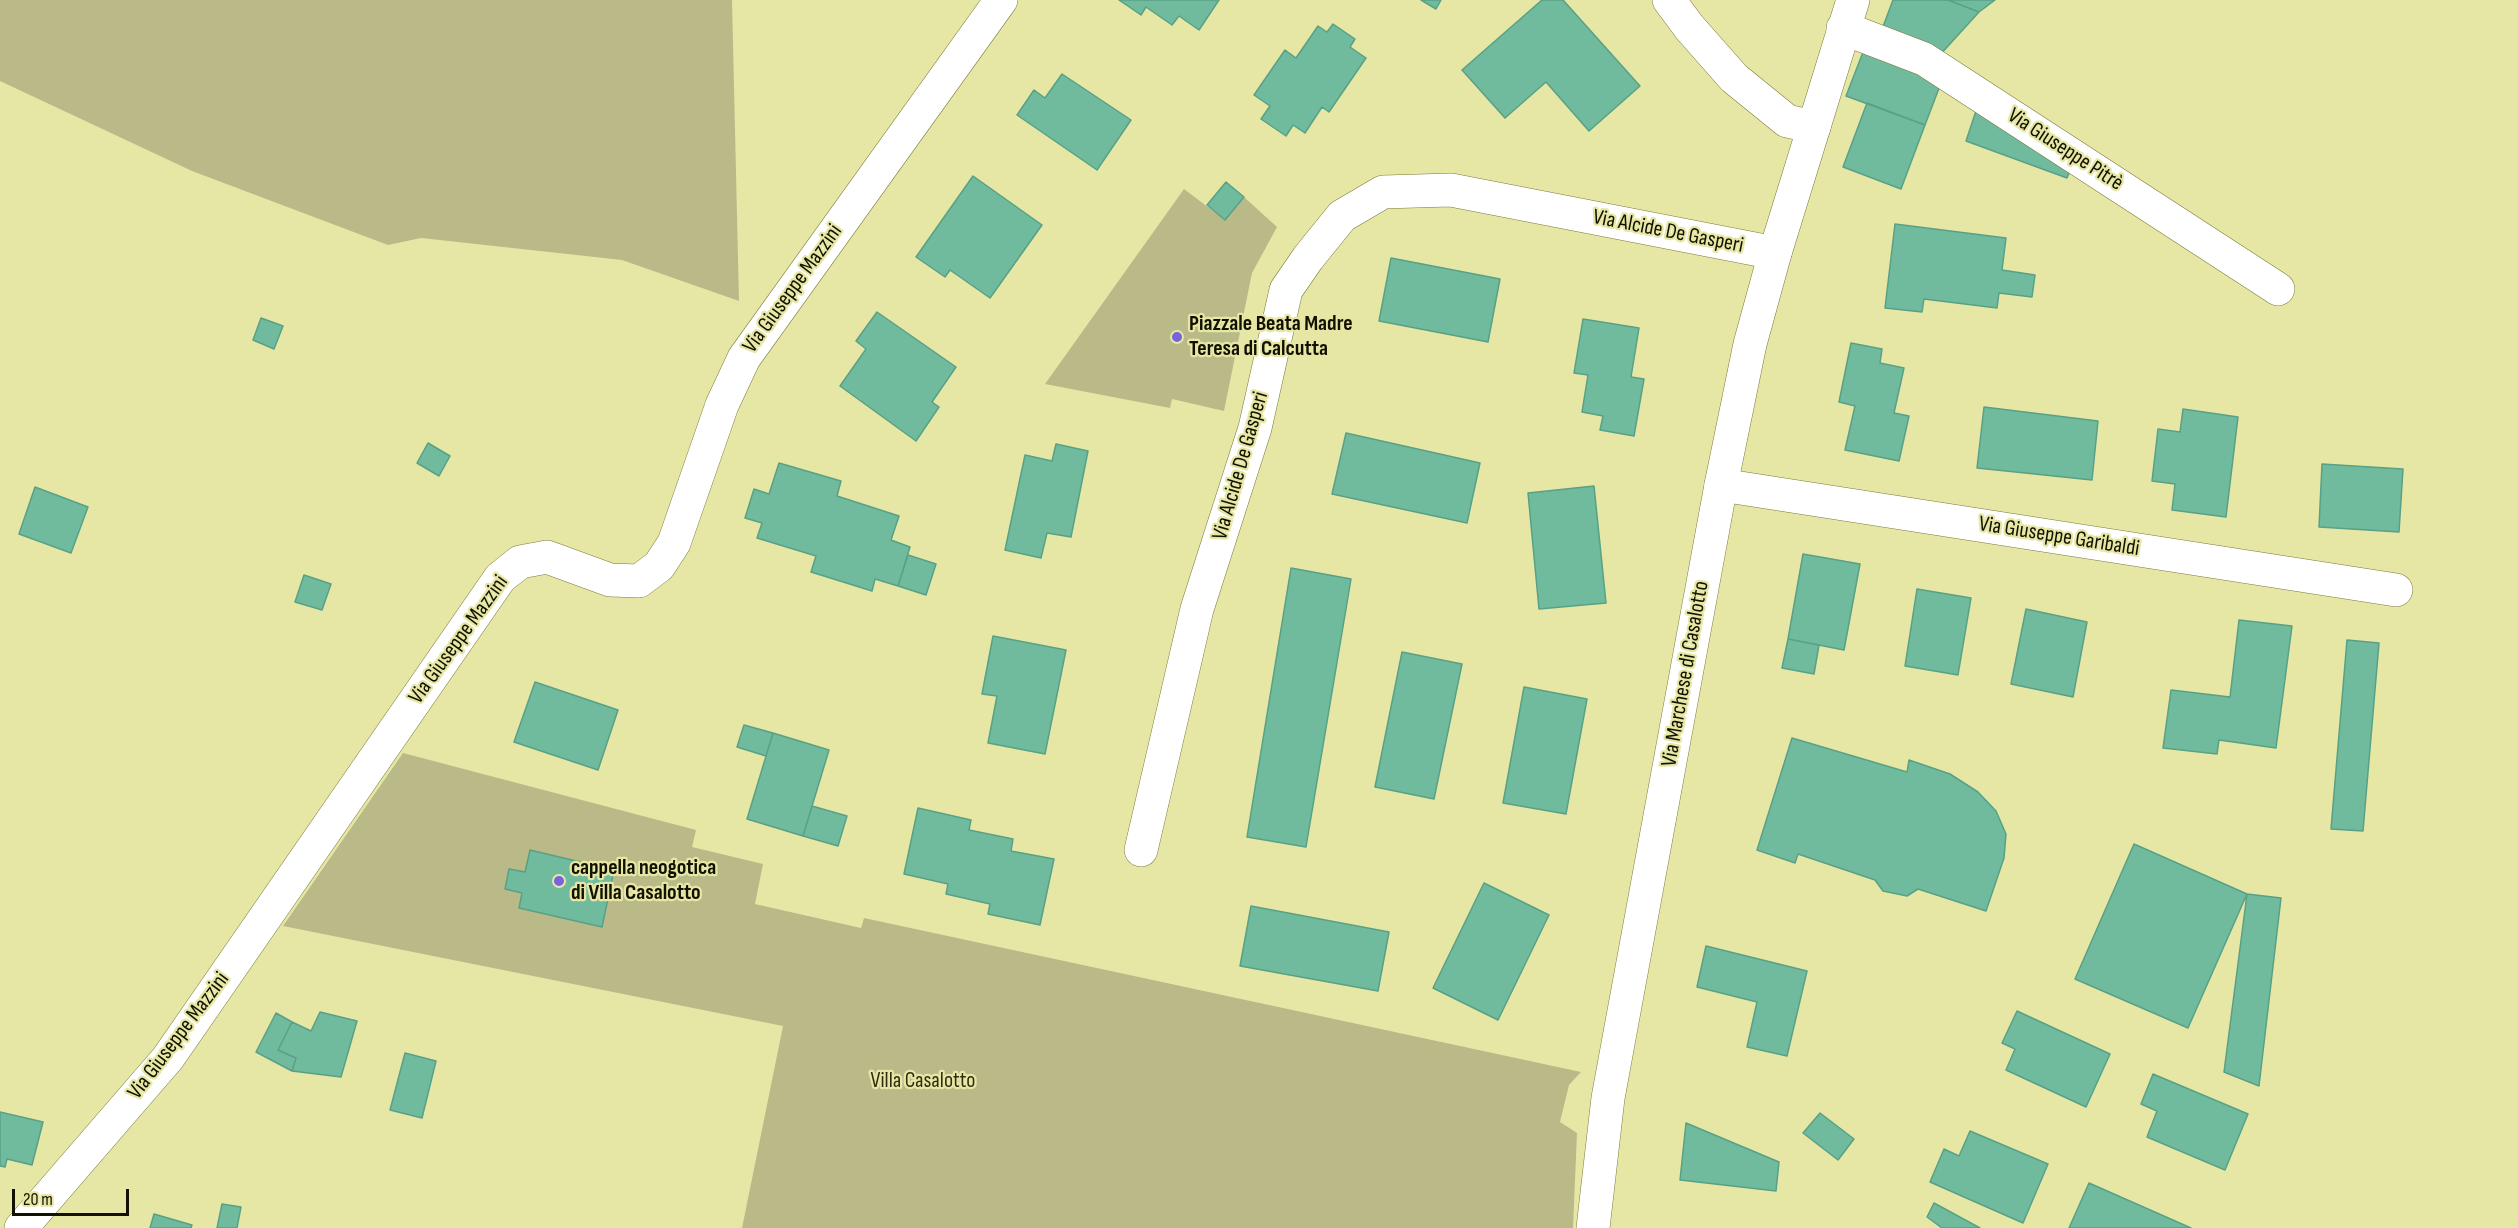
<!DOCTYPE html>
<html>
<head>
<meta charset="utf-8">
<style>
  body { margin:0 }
  #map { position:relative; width:2518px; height:1228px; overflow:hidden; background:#e7e7a5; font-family:"Sofia Sans Condensed",sans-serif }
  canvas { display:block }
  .scale { position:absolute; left:12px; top:1189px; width:117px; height:27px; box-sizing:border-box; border:3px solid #121100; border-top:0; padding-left:8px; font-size:18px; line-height:21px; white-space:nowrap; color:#121100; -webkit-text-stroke:4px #e7e7a5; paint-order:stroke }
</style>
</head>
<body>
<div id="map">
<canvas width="2518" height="1228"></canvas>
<div class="scale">20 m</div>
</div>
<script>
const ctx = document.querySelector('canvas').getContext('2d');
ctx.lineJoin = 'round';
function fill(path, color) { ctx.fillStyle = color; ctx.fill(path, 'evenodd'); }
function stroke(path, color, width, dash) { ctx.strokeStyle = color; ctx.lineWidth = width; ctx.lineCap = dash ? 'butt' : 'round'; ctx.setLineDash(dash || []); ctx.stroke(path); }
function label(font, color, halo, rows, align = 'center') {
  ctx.font = font + ' "Sofia Sans Condensed",sans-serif'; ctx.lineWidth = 4.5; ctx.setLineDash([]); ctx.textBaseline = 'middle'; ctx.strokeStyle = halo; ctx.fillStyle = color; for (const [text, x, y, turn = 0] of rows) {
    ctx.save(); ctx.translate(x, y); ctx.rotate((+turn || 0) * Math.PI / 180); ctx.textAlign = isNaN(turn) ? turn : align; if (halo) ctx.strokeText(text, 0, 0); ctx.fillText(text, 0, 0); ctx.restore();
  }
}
const green = new Path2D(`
  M 0,0 L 732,0 L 739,301 L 622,260 L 421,238 L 388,245 L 192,171 L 0,81 Z
  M 1184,189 L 1225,220 L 1244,197 L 1277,227 L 1252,273 L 1224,411 L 1172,399 L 1170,408 L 1045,384 Z
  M 403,753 L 696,830 L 692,847 L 763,864 L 755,904 L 861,928 L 864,918 L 1581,1072 L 1569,1085 L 1560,1122 L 1577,1133 L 1573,1228 L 742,1228 L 783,1026 L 283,926 Z`);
const building = new Path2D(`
  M 1119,0 L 1219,0 L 1199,30 L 1179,16 L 1172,25 L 1146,7 L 1141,15 Z
  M 1421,0 L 1441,0 L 1436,9 Z
  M 1542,0 L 1563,0 L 1640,86 L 1589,131 L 1546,82 L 1505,118 L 1462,70 Z
  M 1893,0 L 1948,0 L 1979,12 L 1939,56 L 1881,32 Z
  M 1948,0 L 1995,0 L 1979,12 Z
  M 1333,24 L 1355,39 L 1350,47 L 1366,58 L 1329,112 L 1322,107 L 1305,133 L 1293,125 L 1286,136 L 1261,119 L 1270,106 L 1254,95 L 1285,50 L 1296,58 L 1318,26 L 1327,32 Z
  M 1865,47 L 1941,83 L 1925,125 L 1846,96 Z
  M 1062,74 L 1131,120 L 1097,170 L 1017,115 L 1034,90 L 1045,98 Z
  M 1867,103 L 1925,125 L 1901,189 L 1843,167 Z
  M 1978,105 L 2072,166 L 2067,178 L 1966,141 Z
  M 973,176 L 1042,225 L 990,298 L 950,270 L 945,277 L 916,257 Z
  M 1226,182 L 1244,197 L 1225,220 L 1207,205 Z
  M 1895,224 L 2006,238 L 2002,270 L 2035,275 L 2032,297 L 1999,293 L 1997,308 L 1924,299 L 1922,312 L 1885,308 Z
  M 1391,258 L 1500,279 L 1488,342 L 1379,321 Z
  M 877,312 L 956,367 L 932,402 L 939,407 L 916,441 L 840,386 L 866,349 L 856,341 Z
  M 261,318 L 283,326 L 274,349 L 253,340 Z
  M 1583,319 L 1639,328 L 1631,377 L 1644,379 L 1634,436 L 1600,430 L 1603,416 L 1582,412 L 1588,375 L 1574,373 Z
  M 1851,343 L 1882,349 L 1880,363 L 1904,368 L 1894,413 L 1909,416 L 1899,461 L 1845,450 L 1855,406 L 1839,402 Z
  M 1984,407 L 2098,421 L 2092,480 L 1977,468 Z
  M 2183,409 L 2238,417 L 2226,517 L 2172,510 L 2175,484 L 2152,481 L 2158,429 L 2180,432 Z
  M 1346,433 L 1480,463 L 1467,523 L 1332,494 Z
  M 428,443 L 450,456 L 439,476 L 417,463 Z
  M 1056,444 L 1088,451 L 1071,537 L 1047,533 L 1041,558 L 1005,550 L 1025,455 L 1052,461 Z
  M 779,463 L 841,481 L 837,496 L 899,516 L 891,540 L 910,547 L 898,586 L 875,579 L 872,591 L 811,572 L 816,556 L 757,538 L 762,523 L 745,518 L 754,489 L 769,494 Z
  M 2322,464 L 2403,469 L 2399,532 L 2319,527 Z
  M 1594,486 L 1606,603 L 1539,609 L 1528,493 Z
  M 35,487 L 88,507 L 71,553 L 19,534 Z
  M 1803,554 L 1860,564 L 1844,650 L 1788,639 Z
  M 908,555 L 936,564 L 926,595 L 898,586 Z
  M 1291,568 L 1351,579 L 1306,847 L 1247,837 Z
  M 304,575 L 331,584 L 322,610 L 295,602 Z
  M 1917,589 L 1971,598 L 1958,675 L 1905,666 Z
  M 2026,609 L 2087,622 L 2073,697 L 2011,684 Z
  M 2239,620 L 2292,626 L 2276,748 L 2219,740 L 2217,754 L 2163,748 L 2171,690 L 2230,697 Z
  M 993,636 L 1066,650 L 1045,754 L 988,743 L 997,696 L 982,694 Z
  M 1788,639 L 1819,645 L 1814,674 L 1782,668 Z
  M 2347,640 L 2379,643 L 2363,831 L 2331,829 Z
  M 1402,652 L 1462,664 L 1434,799 L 1375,787 Z
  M 535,682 L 618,710 L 598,770 L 514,742 Z
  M 1524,687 L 1587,699 L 1566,814 L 1503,803 Z
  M 744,725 L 773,733 L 766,756 L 737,747 Z
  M 773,733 L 829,750 L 803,836 L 747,819 Z
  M 1792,738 L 1907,772 L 1909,760 L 1950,774 L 1978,792 L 1996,811 L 2006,834 L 2004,858 L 1986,911 L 1918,889 L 1907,896 L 1883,891 L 1875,880 L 1798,854 L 1795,863 L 1757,850 Z
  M 812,806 L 847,816 L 838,846 L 803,836 Z
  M 918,808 L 971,820 L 969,830 L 1013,839 L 1011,851 L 1054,859 L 1040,925 L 988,914 L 990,904 L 946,894 L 948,884 L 904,874 Z
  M 2134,844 L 2247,894 L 2188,1028 L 2075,979 Z
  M 530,850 L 614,870 L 602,927 L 519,908 L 522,893 L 505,889 L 509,869 L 525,872 Z
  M 1484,883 L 1549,915 L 1498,1020 L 1433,988 Z
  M 2247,894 L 2281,898 L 2259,1086 L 2224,1072 Z
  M 1251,906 L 1389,932 L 1378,991 L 1240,966 Z
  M 1706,946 L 1807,971 L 1787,1056 L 1747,1047 L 1757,1002 L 1697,987 Z
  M 2017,1011 L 2110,1054 L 2086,1107 L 2006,1070 L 2015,1049 L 2002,1043 Z
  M 320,1012 L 357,1021 L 341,1077 L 292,1071 L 296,1058 L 278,1050 L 292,1022 L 311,1031 Z
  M 276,1013 L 292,1022 L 278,1050 L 296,1058 L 292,1071 L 256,1052 Z
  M 405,1053 L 436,1061 L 422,1118 L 390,1110 Z
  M 2153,1074 L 2248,1114 L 2225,1170 L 2147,1137 L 2157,1111 L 2141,1104 Z
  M 0,1112 L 43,1122 L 32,1165 L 7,1159 L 5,1167 L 0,1166 Z
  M 1820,1113 L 1854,1139 L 1838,1160 L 1803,1133 Z
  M 1686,1123 L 1779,1162 L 1776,1191 L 1680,1180 Z
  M 1970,1131 L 2048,1164 L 2023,1223 L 1930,1182 L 1944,1149 L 1959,1156 Z
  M 2089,1183 L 2191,1228 L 2069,1228 Z
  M 1934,1203 L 1980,1228 L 1942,1228 L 1927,1217 Z
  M 222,1204 L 241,1207 L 237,1228 L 217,1228 Z
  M 154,1214 L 192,1225 L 191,1228 L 150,1228 Z`);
const street = new Path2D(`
  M 1669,0 L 1689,27 L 1734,78 L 1787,121 L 1814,127
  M 1843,28 L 1924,59 L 2278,289
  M 1721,485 L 2396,590
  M 1141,850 L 1197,609 L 1255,428 L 1286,290 L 1308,258 L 1342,216 L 1383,192 L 1451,190 L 1775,253
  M 21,1228 L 168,1058 L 500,578 L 520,562 L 547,557 L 610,580 L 639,581 L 659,566 L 674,543 L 722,405 L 744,358 L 1001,0`);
const secondary = new Path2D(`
  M 1593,1228 L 1608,1098 L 1721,485 L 1750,344 L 1775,253 L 1853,0`);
const markers = [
  [1177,337,6,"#7963dd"],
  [559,881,6,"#7963dd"]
];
const streetNames = [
  ["Via Giuseppe Pitrè",2065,150,33],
  ["Via Alcide De Gasperi",1668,232,11],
  ["Via Giuseppe Mazzini",793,289,-54],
  ["Via Alcide De Gasperi",1241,466,-74],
  ["Via Giuseppe Garibaldi",2059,537,9],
  ["Via Giuseppe Mazzini",459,640,-54],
  ["Via Marchese di Casalotto",1686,674,-80],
  ["Via Giuseppe Mazzini",179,1036,-53]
];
const poiNames = [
  ["Piazzale Beata Madre",1189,324],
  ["Teresa di Calcutta",1189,349],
  ["cappella neogotica",571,868],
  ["di Villa Casalotto",571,893]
];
const parkNames = [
  ["Villa Casalotto",923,1081]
];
fill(green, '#baba89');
fill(building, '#70ba9e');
stroke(building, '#58a186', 1.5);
stroke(street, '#7b7a3b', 34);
stroke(secondary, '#7b7a3b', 34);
stroke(street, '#fff', 33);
stroke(secondary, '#fff', 33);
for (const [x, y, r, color] of markers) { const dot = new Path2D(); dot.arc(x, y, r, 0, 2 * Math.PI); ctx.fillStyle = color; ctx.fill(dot); stroke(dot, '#e7e7a5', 2); }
label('22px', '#121100', '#e7e7a5', streetNames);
label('bold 22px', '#121100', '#e7e7a5', poiNames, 'left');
label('22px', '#2e2d11', '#e7e7a5', parkNames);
</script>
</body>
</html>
